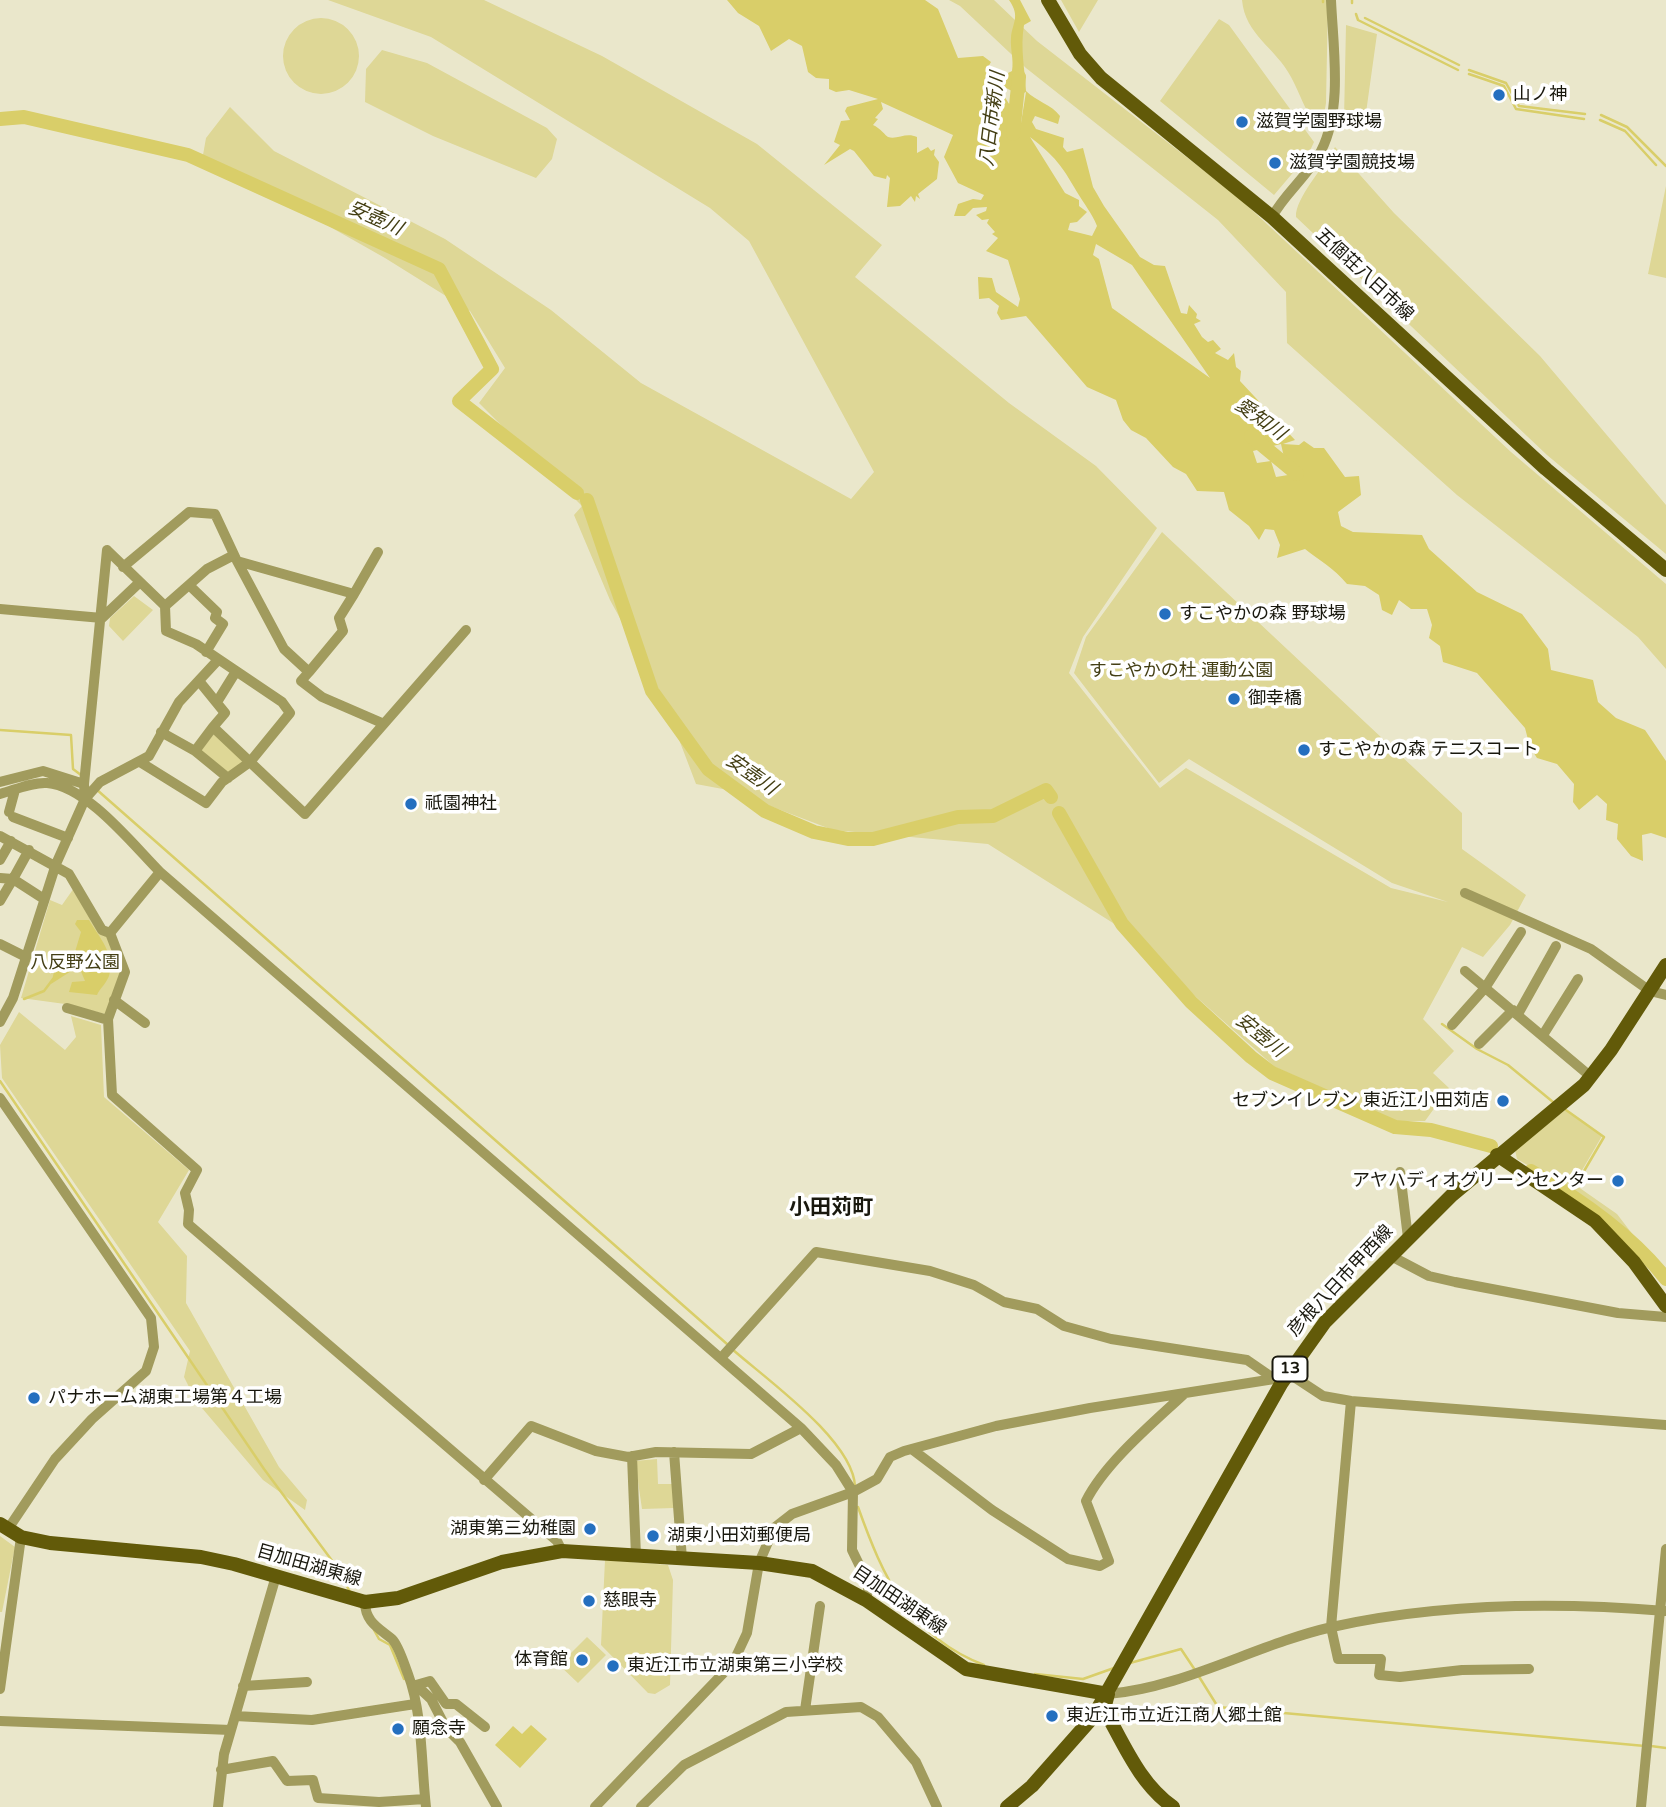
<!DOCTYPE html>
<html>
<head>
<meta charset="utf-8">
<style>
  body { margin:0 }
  canvas { display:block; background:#eae7cb }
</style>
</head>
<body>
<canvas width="1666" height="1807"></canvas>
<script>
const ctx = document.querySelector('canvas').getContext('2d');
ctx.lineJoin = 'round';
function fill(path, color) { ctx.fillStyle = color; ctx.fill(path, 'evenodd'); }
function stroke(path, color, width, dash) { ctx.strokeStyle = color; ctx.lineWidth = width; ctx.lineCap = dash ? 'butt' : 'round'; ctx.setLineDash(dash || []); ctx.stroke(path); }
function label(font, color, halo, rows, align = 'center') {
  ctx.font = font + ' "Varela Round","Noto Sans JP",sans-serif'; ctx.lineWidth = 7; ctx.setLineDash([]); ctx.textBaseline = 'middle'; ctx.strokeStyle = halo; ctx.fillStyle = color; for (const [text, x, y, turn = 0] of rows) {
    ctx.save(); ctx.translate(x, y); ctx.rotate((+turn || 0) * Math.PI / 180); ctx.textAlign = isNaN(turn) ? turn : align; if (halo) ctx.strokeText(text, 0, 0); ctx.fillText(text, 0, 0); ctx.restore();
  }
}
const green = new Path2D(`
  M 328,0 L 484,0 L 602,56 L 757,144 L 882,245 L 855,277 L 1009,403 L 1096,466 L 1157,528 L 1083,637 L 1069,673 L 1160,788 L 1186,768 L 1391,888 L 1448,902 L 1392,883 L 1189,759 L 1159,783 L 1074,673 L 1086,637 L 1162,532 L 1462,813 L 1462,849 L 1526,895 L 1510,925 L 1483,957 L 1462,947 L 1423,1019 L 1454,1051 L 1433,1073 L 1449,1088 L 1425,1121 L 1396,1121 L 1275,1067 L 1113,923 L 988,844 L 833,830 L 728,790 L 696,784 L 662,695 L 610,600 L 574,515 L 582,506 L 479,403 L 505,368 L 470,311 L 385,258 L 203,155 L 206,138 L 230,107 L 274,151 L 445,239 L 551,310 L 641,383 L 851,499 L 874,472 L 749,241 L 710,208 L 431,37 Z
  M 949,0 L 994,0 L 1037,41 L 1238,197 L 1511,452 L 1666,584 L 1666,669 L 1638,637 L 1457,495 L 1287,343 L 1286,292 L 1218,220 L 1026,68 L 960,6 Z
  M 1061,0 L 1098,0 L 1079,32 Z
  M 1242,0 L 1328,0 L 1326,103 L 1322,126 L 1316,126 C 1305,110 1300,94 1291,77 C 1276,48 1245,35 1242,0 Z
  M283 56a38 38 0 1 1 76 0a38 38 0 1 1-76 0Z
  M 1219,19 L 1229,25 L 1314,142 L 1308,155 L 1274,195 L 1160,101 Z
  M 1346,25 L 1377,34 L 1365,120 L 1344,119 Z
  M 382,50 L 427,63 L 547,128 L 557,139 L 552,159 L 536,178 L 433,136 L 365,102 L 366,69 Z
  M 1335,147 L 1394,213 L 1540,356 L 1666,505 L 1666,554 L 1547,455 L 1296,217 C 1295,198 1325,166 1335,147 Z
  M 1666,186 L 1666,278 L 1648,274 Z
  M 134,596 L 153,610 L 123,641 L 109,626 L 110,618 Z
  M 215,733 L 248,762 L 228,775 L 199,751 Z
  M 74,888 C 89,909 123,947 120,973 C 119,987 110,1002 105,1014 L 65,1004 L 21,998 L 50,900 L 62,905 Z
  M 19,1012 L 65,1050 L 76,1037 L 71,1016 L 101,1025 L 104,1097 L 189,1170 L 158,1222 L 187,1256 L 186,1303 L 279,1467 L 307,1500 L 305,1510 L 263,1480 L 196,1401 L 184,1377 L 190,1351 L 2,1078 L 0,1045 Z
  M 1565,1110 L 1602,1136 L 1574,1184 L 1617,1214 L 1650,1257 C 1609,1220 1566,1186 1517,1159 L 1515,1150 Z
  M 657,1459 L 658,1484 L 672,1484 L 674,1508 L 642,1509 L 635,1461 Z
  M 0,1536 L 15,1547 L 2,1612 L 0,1612 Z
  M 605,1560 L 668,1565 L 673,1580 L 670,1685 L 655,1694 L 648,1693 L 601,1645 Z
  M 587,1637 L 606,1655 L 578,1683 L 559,1665 Z`);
const water = new Path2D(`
  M 727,0 L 925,0 L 938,9 L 958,58 L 983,56 L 991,62 L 987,69 L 994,80 L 1012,71 C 1014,60 1010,48 1011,38 C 1012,23 1021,17 1009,0 L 1020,0 L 1031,21 L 1024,25 C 1020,48 1025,70 1026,91 C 1037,102 1051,104 1060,116 L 1058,124 L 1035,116 L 1032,122 L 1036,129 L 1064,138 L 1063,147 L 1067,152 L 1083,148 L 1093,187 L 1104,206 L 1140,257 L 1154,265 L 1165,266 L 1181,313 L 1187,314 L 1189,305 L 1197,314 L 1196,318 L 1201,321 L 1194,324 L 1202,337 L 1208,342 L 1213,340 L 1221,349 L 1215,353 L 1228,360 L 1234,353 L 1236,367 L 1241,371 L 1240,381 L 1295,440 L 1283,444 L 1299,445 L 1304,441 L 1314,448 L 1324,448 L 1345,477 L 1359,476 L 1361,495 L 1338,512 L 1341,526 L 1353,532 L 1422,535 L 1429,549 L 1477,592 L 1522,614 L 1548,649 L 1551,670 L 1593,680 L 1598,702 L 1616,718 L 1645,730 L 1666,761 L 1666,838 L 1651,833 L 1642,835 L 1643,861 L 1631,856 L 1617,839 L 1618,824 L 1606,820 L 1607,804 L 1597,795 L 1579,810 L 1573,802 L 1574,784 L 1557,764 L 1537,758 L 1530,747 L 1525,728 L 1477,673 L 1443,662 L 1440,646 L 1429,638 L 1432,625 L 1427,609 L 1411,609 L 1399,600 L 1392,615 L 1382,610 L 1379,595 L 1365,586 L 1347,584 C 1333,567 1321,562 1305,549 L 1277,558 L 1280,545 L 1274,530 L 1265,529 L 1259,540 L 1249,526 L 1229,510 L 1224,492 L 1197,491 L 1186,474 L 1173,467 L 1146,438 L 1131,430 L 1123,420 L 1116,400 L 1087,387 L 1026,316 L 1001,320 L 997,313 L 999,306 L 989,298 L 979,299 L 978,277 L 992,278 L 996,292 L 1018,307 L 1020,299 L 1008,260 L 986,251 L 998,238 L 992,234 L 995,232 L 987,223 L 989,219 L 982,220 L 976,215 L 986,211 L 987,207 L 973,208 L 965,216 L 954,216 L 958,204 L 973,199 L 981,200 L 984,195 L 958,183 L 944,157 L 953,135 L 881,102 L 883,109 L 875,118 L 878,119 L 873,125 C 880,128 886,136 888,137 C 897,140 906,132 917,137 L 917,153 L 928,147 L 931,151 L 935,149 L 934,155 L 939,162 L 937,179 L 918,194 L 920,199 L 916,196 L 915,202 L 911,196 L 900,206 L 887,207 L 890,178 L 887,175 L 886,179 L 874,176 L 854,151 L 850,149 L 824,165 L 840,145 L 834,142 L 841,121 L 850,120 L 845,111 L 847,107 L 878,99 L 849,90 L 836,92 L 829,89 L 829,79 L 816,78 L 808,72 L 802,46 L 789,39 L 771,51 L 759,26 L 738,13 ZM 996,83 L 1014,92 L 1015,97 L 1026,92 L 1021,123 ZM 1030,137 C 1055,156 1062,166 1077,192 C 1084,204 1092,213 1097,226 L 1092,236 L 1068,230 L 1070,223 L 1077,222 L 1087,212 L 1079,206 L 1079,200 L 1065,193 ZM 1096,244 L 1132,265 L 1210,378 L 1112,308 L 1099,259 L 1093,255 ZM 1281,444 L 1288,475 L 1276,477 L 1271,461 L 1257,463 L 1253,451 Z
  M 77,920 L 89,920 C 99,937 116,955 109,976 C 106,984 100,988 97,995 L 69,992 L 72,982 L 85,981 L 80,969 L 76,968 L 51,984 L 54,972 L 67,969 L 71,965 L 81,932 L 75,924 Z
  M 531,1725 L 547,1739 L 520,1768 L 495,1745 L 513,1726 L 522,1734 Z`);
const stream = new Path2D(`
  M 1323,0 L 1323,2
  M 1352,0 L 1352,3
  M 1356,14 L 1358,20 L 1458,70
  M 1365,18 L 1459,65
  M 1469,70 L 1506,83 L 1519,106 L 1585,114
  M 1469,74 L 1504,86 L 1516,109 L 1584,119
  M 1601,115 L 1627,127 L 1666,166
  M 1600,120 L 1625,131 L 1656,165
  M 0,730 L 71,735 L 73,769 L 81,775
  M 96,789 L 727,1344
  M 24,999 L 44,991 L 53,979
  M 1442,1024 L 1477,1049 L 1508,1065 L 1553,1102
  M 0,1081 L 264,1469 L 336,1566 L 350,1592
  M 1566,1110 L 1604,1137 L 1570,1195
  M 732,1349 C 766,1379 854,1441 855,1487
  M 858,1507 C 883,1577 909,1636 984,1665
  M 374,1630 L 379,1639 L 390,1645 L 404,1679
  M 1130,1663 L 1181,1649 L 1195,1670
  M 1035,1674 L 1083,1679 L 1114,1668
  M 1198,1675 L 1218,1707 L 1645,1746
  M 1651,1746 L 1666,1748`);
const river = new Path2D(`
  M 0,119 L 24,117 L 188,155 L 439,269 L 492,369 L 459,401 L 577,493
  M 1013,134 L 1019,77
  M 1251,436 L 1297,474
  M 587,500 L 652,691 L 708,769 L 765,811 L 814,832 L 848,839 L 873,839 L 958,817 L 993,816 L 1046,790 L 1051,797
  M 1059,813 L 1122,924 L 1191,1002 L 1251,1057 L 1272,1073 L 1395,1127 L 1431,1130 L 1491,1146
  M 1531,1171 C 1580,1199 1631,1234 1666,1279`);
const minor = new Path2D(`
  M 1272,217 C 1285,193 1308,176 1321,151 C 1343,108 1333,47 1331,0
  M 107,550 L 165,606 L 166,631 L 196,644 L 282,702 L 290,713 L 250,762 L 305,814 L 466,630
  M 237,561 L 284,649 L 309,672 L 301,681 L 322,697 L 382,723
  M 123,567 L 189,512 L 215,514 L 237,561 L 354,594 L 378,552
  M 189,585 L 217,612 L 215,618 L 223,624 L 206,652
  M 165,606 L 207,569 L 234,555
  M 0,609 L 102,618 L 140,582
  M 309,672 L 343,631 L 339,618 L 354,594
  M 217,702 L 235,673
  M 161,732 L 195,751 L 228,778
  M 195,751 L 213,727
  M 140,762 L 206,803 L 222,782 L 250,762 L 213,727 L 225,713 L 199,681
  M 0,782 L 43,771 L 84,784
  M 0,794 C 15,790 31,782 47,783 C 87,786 133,845 160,872 L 801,1428 L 836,1465 L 853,1492 L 852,1550 L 869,1585 L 866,1600
  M 85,799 L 84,784 L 107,550
  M 9,812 L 15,790
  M 13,817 L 68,838
  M 0,836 L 69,874 L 102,930 L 110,933
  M 0,860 L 11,841
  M 160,872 L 110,933 L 125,972 L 108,1019 L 112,1095 L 197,1170 L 185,1193 L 189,1210 L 188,1224 L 557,1541 L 562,1551
  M 0,878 L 13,879 L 29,850
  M 1465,893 L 1591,949 L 1650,991 L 1666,995
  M 0,901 L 13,879 L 44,899
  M 0,944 L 26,957
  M 1465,971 L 1590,1076
  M 114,1000 L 145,1023
  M 67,1008 L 108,1020
  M 1518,1014 L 1556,946
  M 0,1022 L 13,998 L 56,864 L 85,799 L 100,782 L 149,756 L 179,702 L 217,661
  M 1452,1025 L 1485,988 L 1521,932
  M 1543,1035 L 1578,979
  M 1479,1044 L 1513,1010
  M 0,1098 L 151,1318 L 154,1347 L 146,1371 L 92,1419 L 55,1459 L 8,1529
  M 1400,1172 L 1408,1238
  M 1391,1256 L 1429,1276 L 1455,1282 L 1618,1313 L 1666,1317
  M 721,1358 L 816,1252 L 930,1271 L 974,1285 L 1004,1302 L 1037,1309 L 1064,1326 L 1111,1339 L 1247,1360 L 1276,1380
  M 1288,1373 L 1323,1396 L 1351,1401 L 1666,1425
  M 1351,1401 L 1331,1627 L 1338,1659 L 1381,1659 L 1379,1675 L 1400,1677 L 1462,1670 L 1529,1669
  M 913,1450 L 992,1510 L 1068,1559 L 1100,1566 L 1109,1561 L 1086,1501 C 1105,1463 1153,1423 1184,1394
  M 674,1452 L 682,1559
  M 632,1456 L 636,1556
  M 484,1480 L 531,1426 L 596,1451 L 628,1457 L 656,1452 L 751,1454 L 801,1428
  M 365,1602 C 365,1622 379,1628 392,1639 C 399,1646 404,1664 408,1674 C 423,1714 421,1764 426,1807
  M 416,1685 L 431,1699 L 446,1728 L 460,1742 L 497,1807
  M 243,1686 L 307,1682
  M 0,1689 L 21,1537
  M 416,1691 L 416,1685 L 430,1681 L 446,1704 L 456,1704 L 485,1727
  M 1108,1694 C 1183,1688 1257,1644 1332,1627 C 1440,1603 1556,1602 1666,1611
  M 805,1710 L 820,1606
  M 235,1716 L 312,1720 L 415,1704
  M 0,1721 L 231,1730
  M 221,1770 L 273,1761 L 287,1781 L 313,1780 L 318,1798 L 379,1802 L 425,1799
  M 218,1807 L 224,1754 L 276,1576
  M 595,1807 L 733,1663 L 747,1633 L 759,1563 L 774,1528 L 792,1514 L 853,1492 L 877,1479 L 890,1457 L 904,1451 L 996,1426 L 1090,1408 L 1274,1379
  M 641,1807 L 684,1765 L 786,1712 L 861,1707 L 878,1717 L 916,1762 L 937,1807
  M 1641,1807 L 1666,1549`);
const major = new Path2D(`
  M 1048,0 L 1080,54 L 1101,78 L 1272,217 L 1546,469 L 1666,570
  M 1497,1155 L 1595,1221 L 1634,1262 L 1666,1306
  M 0,1524 L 21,1537 L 50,1543 L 201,1557 L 234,1564 L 365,1602 L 398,1598 L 502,1562 L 562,1551 L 759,1563 L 812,1571 L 866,1600 L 966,1669 L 1108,1694 L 1104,1709 C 1124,1744 1139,1783 1173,1807
  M 1007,1807 L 1032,1786 L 1093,1717 L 1281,1384 L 1325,1322 L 1452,1195 L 1584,1085 L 1611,1050 L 1666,965`);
const markers = [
  [1499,95,7,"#246fbf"],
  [1242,122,7,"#246fbf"],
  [1275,163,7,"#246fbf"],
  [1165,614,7,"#246fbf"],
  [1234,699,7,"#246fbf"],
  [1304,750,7,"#246fbf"],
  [411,804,7,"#246fbf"],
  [1503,1101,7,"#246fbf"],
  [1618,1181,7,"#246fbf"],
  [34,1398,7,"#246fbf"],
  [590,1529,7,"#246fbf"],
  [653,1536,7,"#246fbf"],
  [589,1601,7,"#246fbf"],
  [582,1660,7,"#246fbf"],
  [613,1666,7,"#246fbf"],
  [1052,1716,7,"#246fbf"],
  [398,1729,7,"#246fbf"]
];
const shields = [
  [1290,1369,35]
];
const shieldNames = [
  ["13",1290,1369]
];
const poiNames = [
  ["山ノ神",1513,95],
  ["滋賀学園野球場",1256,122],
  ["滋賀学園競技場",1289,163],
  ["すこやかの森 野球場",1179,614],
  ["御幸橋",1248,699],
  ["すこやかの森 テニスコート",1318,750],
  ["祇園神社",425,804],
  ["セブンイレブン 東近江小田苅店",1489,1101,"right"],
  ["アヤハディオグリーンセンター",1604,1181,"right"],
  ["パナホーム湖東工場第４工場",48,1398],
  ["湖東第三幼稚園",576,1529,"right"],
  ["湖東小田苅郵便局",667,1536],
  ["慈眼寺",603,1601],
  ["体育館",568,1660,"right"],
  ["東近江市立湖東第三小学校",627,1666],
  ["東近江市立近江商人郷土館",1066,1716],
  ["願念寺",412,1729]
];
const streetNames = [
  ["五個荘八日市線",1364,275,43],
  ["彦根八日市甲西線",1341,1281,-47],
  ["目加田湖東線",309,1566,16],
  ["目加田湖東線",899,1601,34]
];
const parkNames = [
  ["すこやかの杜 運動公園",1181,671],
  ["八反野公園",75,963]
];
const waterNames = [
  ["八日市新川",993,119,-83],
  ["安壺川",375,219,24],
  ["愛知川",1260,420,36],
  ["安壺川",751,775,35],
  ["安壺川",1260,1036,39]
];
const quarterNames = [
  ["小田苅町",831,1208]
];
fill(green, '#ded796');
fill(water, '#d9ce69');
stroke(stream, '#d9ce69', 2.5);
stroke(river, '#d9ce69', 14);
stroke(minor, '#a19b5d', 10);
stroke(major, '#625a09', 14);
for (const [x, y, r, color] of markers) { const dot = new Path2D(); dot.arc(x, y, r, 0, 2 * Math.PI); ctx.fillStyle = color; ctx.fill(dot); stroke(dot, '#fff', 2.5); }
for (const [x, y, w] of shields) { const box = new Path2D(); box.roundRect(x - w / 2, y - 12.5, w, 25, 5); ctx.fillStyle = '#fff'; ctx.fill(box); stroke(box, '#19180e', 2); }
label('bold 16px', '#19180e', null, shieldNames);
label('18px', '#19180e', '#fff', poiNames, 'left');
label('18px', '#19180e', '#fff', streetNames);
label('18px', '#443f15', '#fff', parkNames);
label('italic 19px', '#433e13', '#fff', waterNames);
label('bold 21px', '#19180e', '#fff', quarterNames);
</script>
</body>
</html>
